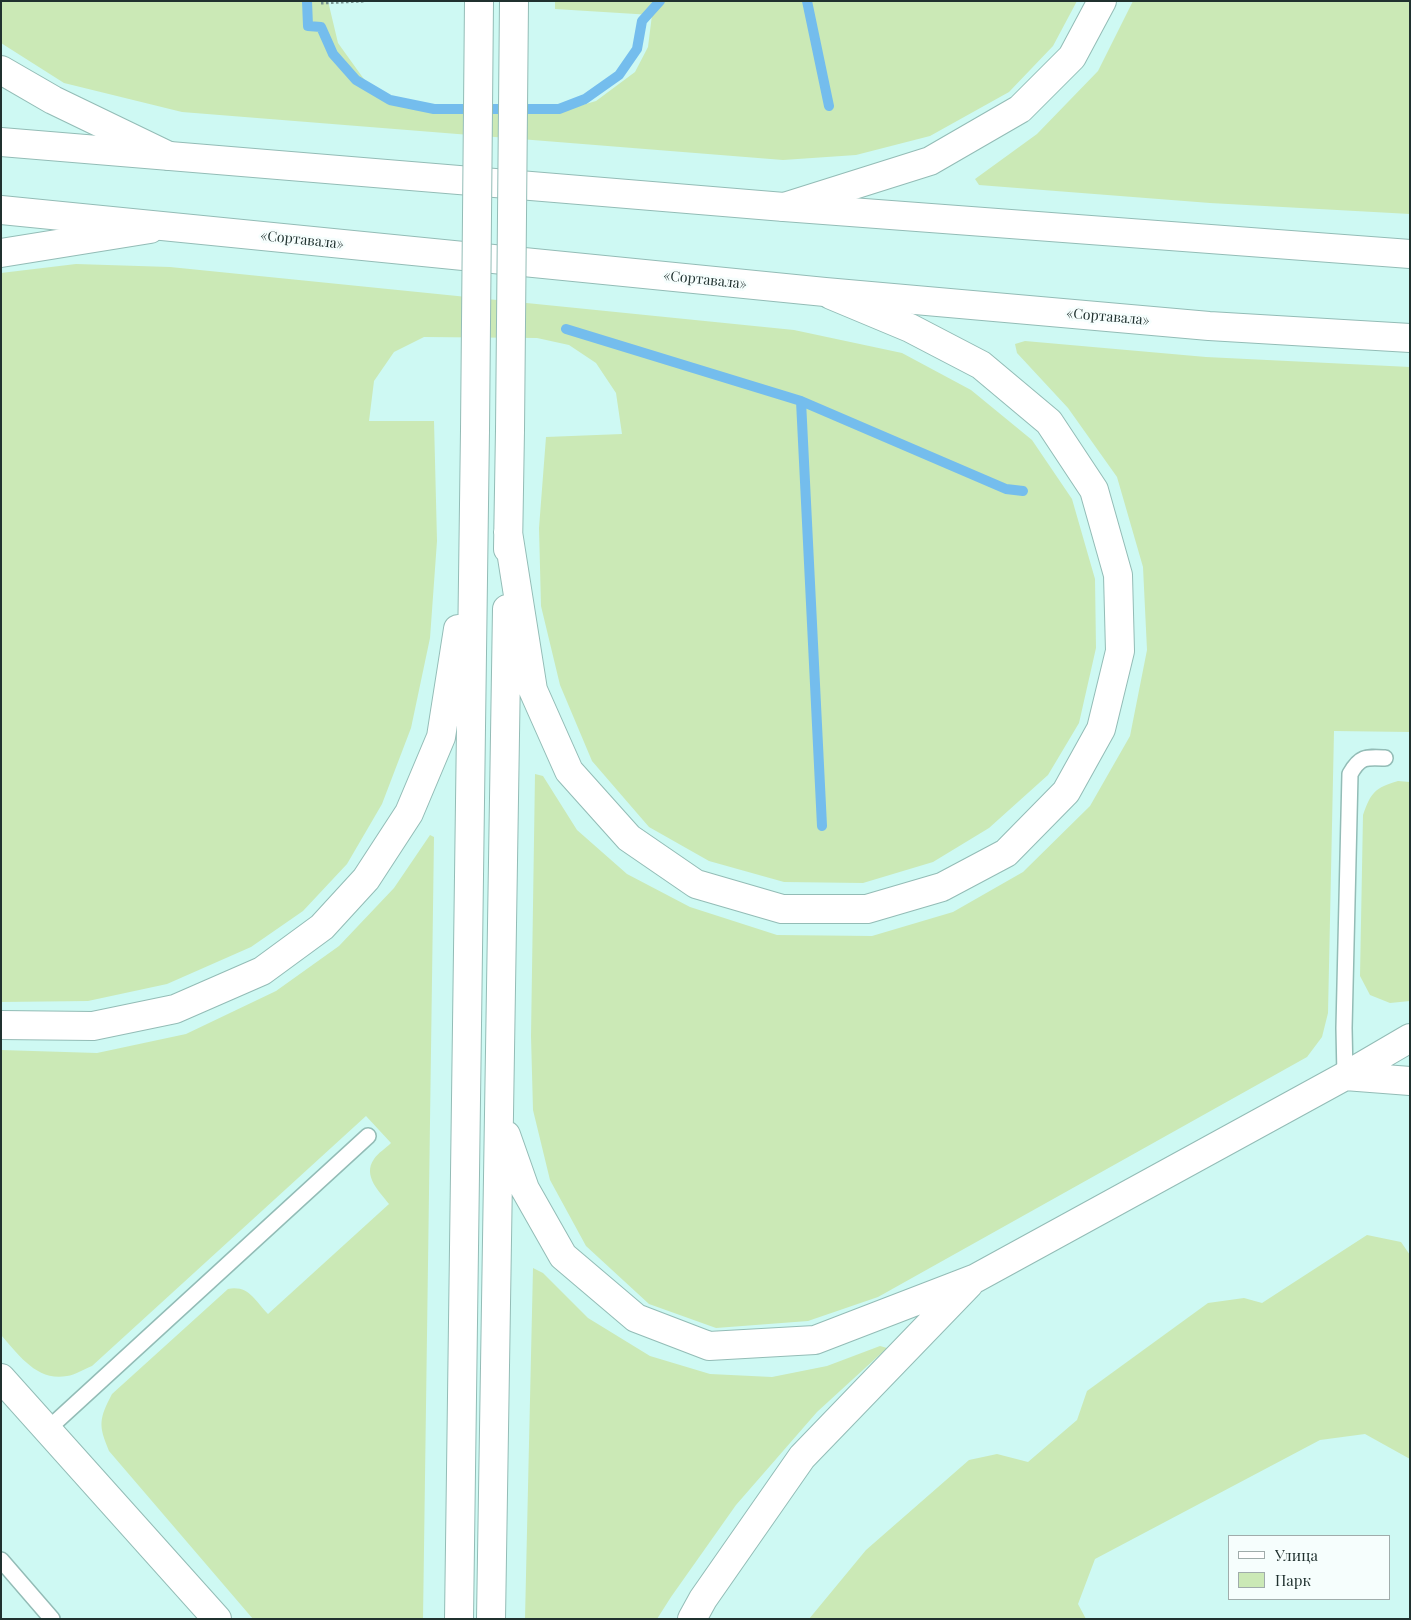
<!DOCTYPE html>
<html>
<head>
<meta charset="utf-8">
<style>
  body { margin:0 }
  #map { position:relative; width:1411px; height:1620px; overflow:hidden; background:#cef9f3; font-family:"Playfair Display",serif }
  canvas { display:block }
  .frame { position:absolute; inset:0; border:2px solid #20312f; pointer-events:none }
  .legend { position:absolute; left:1228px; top:1535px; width:162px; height:65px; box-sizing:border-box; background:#f6fefd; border:1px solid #a0acab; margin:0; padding:6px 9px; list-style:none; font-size:15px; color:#20312f }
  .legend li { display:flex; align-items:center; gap:10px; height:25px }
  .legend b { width:25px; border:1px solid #a0acab }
</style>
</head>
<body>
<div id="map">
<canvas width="1411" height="1620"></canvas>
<div class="frame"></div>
<ul class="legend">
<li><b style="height:6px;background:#fff"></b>Улица</li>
<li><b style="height:14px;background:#cbe9b6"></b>Парк</li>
</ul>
</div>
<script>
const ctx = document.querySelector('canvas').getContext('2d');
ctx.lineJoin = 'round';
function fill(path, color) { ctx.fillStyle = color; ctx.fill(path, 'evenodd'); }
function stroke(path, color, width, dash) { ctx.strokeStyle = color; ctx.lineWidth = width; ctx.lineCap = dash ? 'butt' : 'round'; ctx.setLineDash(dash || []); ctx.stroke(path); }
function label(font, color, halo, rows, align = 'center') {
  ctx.font = font + ' "Playfair Display",serif'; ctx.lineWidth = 5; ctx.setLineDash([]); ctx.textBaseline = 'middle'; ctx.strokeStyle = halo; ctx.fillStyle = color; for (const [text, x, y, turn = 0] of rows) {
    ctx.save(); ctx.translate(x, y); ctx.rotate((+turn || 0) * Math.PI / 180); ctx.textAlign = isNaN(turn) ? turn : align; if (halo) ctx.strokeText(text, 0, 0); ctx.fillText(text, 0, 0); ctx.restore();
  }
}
const green = new Path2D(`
  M 1,1 L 328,1 L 338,43 L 366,82 L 403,103 L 440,109 L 555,113 L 596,101 L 635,72 L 648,47 L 652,15 L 555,9 L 555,1 L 1077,1 L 1053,46 L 1009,92 L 930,136 L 856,155 L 783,160 L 182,112 L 64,83 L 1,43 Z
  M 1133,1 L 1410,1 L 1410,214 L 1210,203 L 979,185 L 975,179 L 1037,134 L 1098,71 Z
  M 76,264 L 170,267 L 794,330 L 902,353 L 971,390 L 1032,440 L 1072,499 L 1095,579 L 1096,648 L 1079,723 L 1048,775 L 989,828 L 933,862 L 863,883 L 784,882 L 709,861 L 649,827 L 592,761 L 560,685 L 541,606 L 539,528 L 546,437 L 622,434 L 616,393 L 596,363 L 569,345 L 537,338 L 424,337 L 394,352 L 374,381 L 369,421 L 434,421 L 437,541 L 430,638 L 411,728 L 382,804 L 347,864 L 303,911 L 251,947 L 167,984 L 88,1001 L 1,1002 L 1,273 Z
  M 1025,341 L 1206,357 L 1410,367 L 1410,732 L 1334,731 L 1328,1013 L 1322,1037 L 1307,1057 L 878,1297 L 808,1321 L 716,1328 L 649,1304 L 586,1246 L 550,1180 L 533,1110 L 531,1036 L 535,774 L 543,776 L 577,830 L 627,874 L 690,907 L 777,935 L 872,936 L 953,912 L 1023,872 L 1090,806 L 1130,736 L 1147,650 L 1143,567 L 1117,477 L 1068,408 L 1017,353 L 1015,344 Z
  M 1398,781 L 1410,782 L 1410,1001 L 1390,1003 L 1370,995 L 1360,976 L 1363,815 C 1371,792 1375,788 1398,781 Z
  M 430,835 L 434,837 L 423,1619 L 253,1619 L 109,1451 C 98,1425 99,1419 112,1394 L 228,1289 C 249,1285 255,1301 268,1314 L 389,1204 C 380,1192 362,1176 374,1159 C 378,1153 386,1148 391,1143 L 366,1116 L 92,1366 C 84,1369 75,1375 67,1376 C 37,1382 18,1354 1,1335 L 1,1050 L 97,1053 L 186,1034 L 276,991 L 339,946 L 394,888 Z
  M 1367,1235 L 1401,1242 L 1410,1255 L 1410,1459 L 1365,1434 L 1320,1440 L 1095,1559 L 1078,1604 L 1086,1619 L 809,1619 L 866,1550 L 969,1460 L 997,1454 L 1028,1462 L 1077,1420 L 1087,1391 L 1208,1303 L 1244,1298 L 1262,1303 Z
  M 533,1268 L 543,1273 L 588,1318 L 650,1356 L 710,1374 L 772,1377 L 827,1366 L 880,1346 L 887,1348 L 817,1412 L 736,1505 L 671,1597 L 657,1619 L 525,1619 Z`);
const stream = new Path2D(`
  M 307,1 L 308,26 L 321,27 L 333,54 L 356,80 L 390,100 L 434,109 L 559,109 L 585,99 L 619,75 L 637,49 L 642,21 L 660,1
  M 807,1 L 829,106
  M 566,329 L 801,401 L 1006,489 L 1023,491
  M 801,401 L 822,826`);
const path = new Path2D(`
  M 321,3 L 364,1`);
const lane = new Path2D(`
  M 1345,1076 L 1344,1028 L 1350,774 C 1360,756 1366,757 1385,758
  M 48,1429 L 368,1136
  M 1,1560 L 52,1619`);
const secondary = new Path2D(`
  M 1,70 L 53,100 L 169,156
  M 784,207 L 930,161 L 1020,109 L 1072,57 L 1102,1
  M 1,253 L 150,229
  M 508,532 L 533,690 L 569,771 L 629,838 L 696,884 L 782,909 L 867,909 L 942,887 L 1006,853 L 1066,792 L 1101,729 L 1120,651 L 1118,575 L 1094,490 L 1049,422 L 981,365 L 910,328 L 831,295
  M 508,549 L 510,430
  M 1,1025 L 93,1026 L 175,1009 L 262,971 L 322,927 L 366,879 L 409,813 L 441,737 L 458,629
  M 1345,1076 L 1410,1081
  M 506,1135 L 525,1189 L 563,1256 L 636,1318 L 709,1346 L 815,1340 L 976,1278 L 1345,1076 L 1410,1038
  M 1,1378 L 217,1619
  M 459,1619 L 475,430
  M 491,1619 L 507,609
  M 692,1619 L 703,1599 L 802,1457 L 969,1284`);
const highway = new Path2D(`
  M 1,142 L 784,207 L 1410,254
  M 1,210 L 825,292 L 1209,326 L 1410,338`);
const secondaryBridge = new Path2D(`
  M 475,430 L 479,1
  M 510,430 L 514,1`);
const streetNames = [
  ["«Сортавала»",302,240,6],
  ["«Сортавала»",705,280,6],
  ["«Сортавала»",1108,317,5]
];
fill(green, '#cbe9b6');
stroke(stream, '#74bded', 10);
stroke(lane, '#93bcb6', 18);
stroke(secondary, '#93bcb6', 30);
stroke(highway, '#93bcb6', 30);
stroke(path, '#769490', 3, [2.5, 2.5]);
stroke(lane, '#fff', 15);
stroke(secondary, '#fff', 28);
stroke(highway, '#fff', 28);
stroke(secondaryBridge, '#93bcb6', 30, []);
stroke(secondaryBridge, '#fff', 28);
label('14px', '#20312f', '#f6fefd', streetNames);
</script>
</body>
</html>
